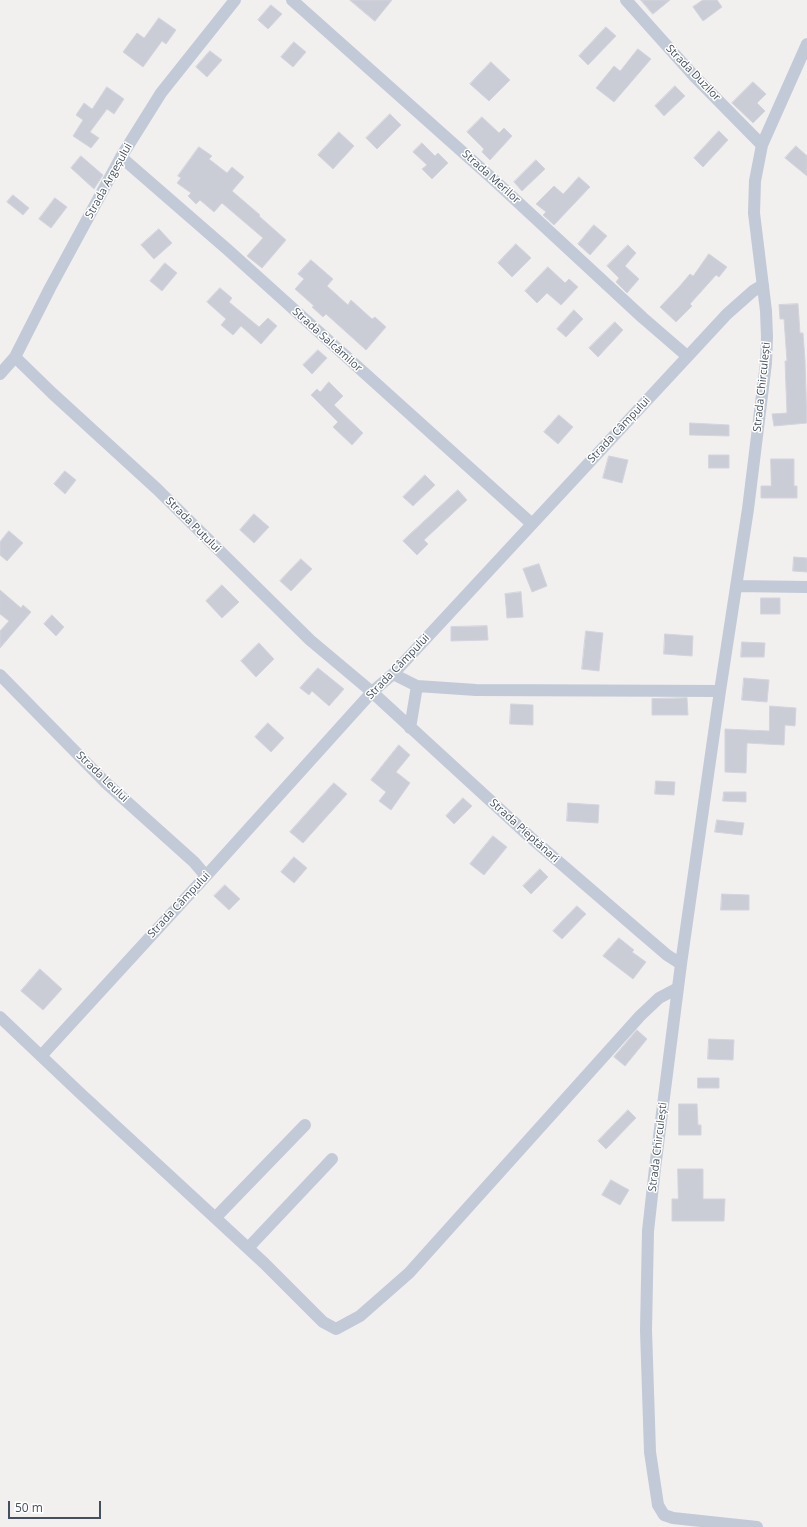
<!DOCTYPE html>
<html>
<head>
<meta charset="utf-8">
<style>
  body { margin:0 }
  #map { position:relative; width:807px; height:1527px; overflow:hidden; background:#f2efef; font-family:"Open Sans",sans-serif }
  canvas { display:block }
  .scale { position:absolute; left:8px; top:1501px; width:93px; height:18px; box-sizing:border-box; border:2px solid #45505f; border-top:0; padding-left:5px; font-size:12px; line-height:14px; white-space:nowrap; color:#45505f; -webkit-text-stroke:3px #fff; paint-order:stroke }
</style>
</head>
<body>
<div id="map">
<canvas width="807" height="1527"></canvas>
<div class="scale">50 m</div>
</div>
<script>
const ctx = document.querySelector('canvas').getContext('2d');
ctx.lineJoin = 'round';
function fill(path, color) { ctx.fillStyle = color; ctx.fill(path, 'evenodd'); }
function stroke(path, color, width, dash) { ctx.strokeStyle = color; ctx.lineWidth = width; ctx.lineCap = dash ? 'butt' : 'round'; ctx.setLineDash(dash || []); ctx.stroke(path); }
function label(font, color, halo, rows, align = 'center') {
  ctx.font = font + ' "Open Sans",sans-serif'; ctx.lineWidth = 3; ctx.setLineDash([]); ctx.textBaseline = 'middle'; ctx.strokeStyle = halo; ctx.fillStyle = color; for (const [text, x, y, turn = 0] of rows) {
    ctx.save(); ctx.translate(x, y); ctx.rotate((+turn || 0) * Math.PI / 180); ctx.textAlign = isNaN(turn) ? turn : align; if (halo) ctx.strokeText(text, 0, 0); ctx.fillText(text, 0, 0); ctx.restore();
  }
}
const building = new Path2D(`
  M 350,0 L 392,0 L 375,21 Z
  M 641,0 L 670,0 L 653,14 Z
  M 703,0 L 717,0 L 722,7 L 703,21 L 693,7 Z
  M 271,5 L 282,14 L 268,29 L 258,20 Z
  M 159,18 L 176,30 L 166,44 L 162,41 L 143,67 L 123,52 L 137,33 L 144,38 Z
  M 606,27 L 616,36 L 588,65 L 579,56 Z
  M 294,42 L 306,52 L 293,67 L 281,57 Z
  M 638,49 L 651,59 L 614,102 L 596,88 L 614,66 L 620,71 Z
  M 210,51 L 222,60 L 207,77 L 196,67 Z
  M 491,62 L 510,80 L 489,101 L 470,84 Z
  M 753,82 L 766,94 L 757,103 L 765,111 L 753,123 L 732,103 Z
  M 675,86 L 685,96 L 664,116 L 655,106 Z
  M 107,87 L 124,99 L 114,114 L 107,109 L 90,132 L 99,138 L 91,148 L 73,136 L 83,120 L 76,115 L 84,103 L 92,109 Z
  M 390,114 L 401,125 L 377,149 L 366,138 Z
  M 482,117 L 499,133 L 504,128 L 512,136 L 490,160 L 482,152 L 484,149 L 467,132 Z
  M 719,131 L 728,140 L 703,167 L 694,158 Z
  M 339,132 L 354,146 L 333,169 L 318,155 Z
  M 422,143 L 435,156 L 438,153 L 448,163 L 432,179 L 422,169 L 427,165 L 413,152 Z
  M 796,146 L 807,156 L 807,176 L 785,158 Z
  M 199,147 L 212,156 L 209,159 L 227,173 L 232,167 L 244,177 L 232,191 L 260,215 L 259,216 L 286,240 L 262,268 L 247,256 L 263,238 L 222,203 L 214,212 L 200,200 L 196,204 L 188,196 L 191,193 L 177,183 L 181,178 L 178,176 Z
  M 81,156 L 103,175 L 94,189 L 71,168 Z
  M 536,160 L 545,169 L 522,191 L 514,182 Z
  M 579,177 L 590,187 L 554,225 L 543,215 L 546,212 L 536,204 L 554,186 L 563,194 Z
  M 13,195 L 29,208 L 23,215 L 7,202 Z
  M 55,198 L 67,207 L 51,228 L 39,219 Z
  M 594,225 L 607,236 L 590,255 L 578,244 Z
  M 159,229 L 172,243 L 154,259 L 141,245 Z
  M 516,244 L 531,258 L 512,277 L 498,263 Z
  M 628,245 L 636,253 L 625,266 L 639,279 L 627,293 L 616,282 L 619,278 L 607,266 Z
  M 709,254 L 727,267 L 719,277 L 716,275 L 690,304 L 692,306 L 676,322 L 660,307 L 679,287 L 690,274 L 693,276 Z
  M 311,260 L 333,279 L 327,286 L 348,305 L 351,300 L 372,319 L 375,317 L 386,327 L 366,350 L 326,314 L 323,317 L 312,307 L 314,306 L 295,289 L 304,279 L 298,274 Z
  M 165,263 L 177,273 L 162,291 L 150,281 Z
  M 548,267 L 565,283 L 569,279 L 578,287 L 561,305 L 547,293 L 537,303 L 525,291 Z
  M 220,288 L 232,298 L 229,302 L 259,327 L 268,318 L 277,326 L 261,344 L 241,326 L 233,335 L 221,325 L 226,319 L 207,302 Z
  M 798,304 L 800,333 L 803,333 L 805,360 L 807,423 L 774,426 L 772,414 L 787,413 L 785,361 L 787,361 L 784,319 L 780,319 L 779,305 Z
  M 574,310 L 583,319 L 566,337 L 557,329 Z
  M 615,322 L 623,330 L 598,357 L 589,348 Z
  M 318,350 L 327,358 L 312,374 L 303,365 Z
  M 329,382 L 343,396 L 334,405 L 363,433 L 352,445 L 333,427 L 338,422 L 311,395 L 317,389 L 320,392 Z
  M 559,415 L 573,427 L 558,444 L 544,432 Z
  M 690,423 L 729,425 L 729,436 L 690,435 Z
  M 709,455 L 729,455 L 729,468 L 709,468 Z
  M 609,456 L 628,460 L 622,483 L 603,478 Z
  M 771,459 L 794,459 L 794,486 L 797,486 L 797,498 L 761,498 L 761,486 L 771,486 Z
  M 65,471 L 76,480 L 65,494 L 54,484 Z
  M 425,475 L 435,485 L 413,506 L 403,497 Z
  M 458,490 L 467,500 L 424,540 L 428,544 L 417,555 L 403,541 Z
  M 254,514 L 269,527 L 254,543 L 240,530 Z
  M 9,531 L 23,543 L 7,561 L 0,555 L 0,542 Z
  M 794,557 L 807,558 L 807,572 L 793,571 Z
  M 301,559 L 312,569 L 291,591 L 280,581 Z
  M 539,564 L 547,586 L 532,592 L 523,569 Z
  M 222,585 L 239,602 L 222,618 L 206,601 Z
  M 0,590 L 21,608 L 23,605 L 31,612 L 0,648 L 0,631 L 9,621 L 0,614 Z
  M 521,592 L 523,617 L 507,618 L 505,594 Z
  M 761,598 L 780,598 L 780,614 L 761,614 Z
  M 52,615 L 64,627 L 56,636 L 44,624 Z
  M 487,626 L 488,640 L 451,641 L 451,627 Z
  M 586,631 L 603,633 L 599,671 L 582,669 Z
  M 665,634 L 693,636 L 692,656 L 664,654 Z
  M 742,642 L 765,643 L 764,657 L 741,657 Z
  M 259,643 L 274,659 L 256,677 L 241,661 Z
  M 318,668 L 344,689 L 329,706 L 312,691 L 309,695 L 300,688 Z
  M 744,678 L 769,680 L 767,702 L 742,700 Z
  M 687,698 L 688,715 L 652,715 L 652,699 Z
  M 511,704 L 533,705 L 533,725 L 510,724 Z
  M 770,706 L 796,708 L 795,726 L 785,725 L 784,745 L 747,743 L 746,773 L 725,772 L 725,729 L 769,731 Z
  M 268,723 L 284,738 L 271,752 L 255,737 Z
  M 399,745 L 410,755 L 396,772 L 410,783 L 391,810 L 379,801 L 386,792 L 371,780 Z
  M 656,781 L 675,782 L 674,795 L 655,794 Z
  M 334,783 L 347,794 L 303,843 L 290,832 Z
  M 724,792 L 746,792 L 746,802 L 723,801 Z
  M 463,798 L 472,806 L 454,824 L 446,816 Z
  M 568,803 L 599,805 L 598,823 L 567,821 Z
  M 717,820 L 744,823 L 742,835 L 715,832 Z
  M 493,836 L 507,847 L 484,875 L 470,864 Z
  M 294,857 L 307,868 L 294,883 L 281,872 Z
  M 540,869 L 548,877 L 531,894 L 523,886 Z
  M 225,885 L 240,899 L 229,910 L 214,896 Z
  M 722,894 L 749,895 L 749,910 L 721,910 Z
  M 577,906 L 586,914 L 562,939 L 553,931 Z
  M 619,938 L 634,950 L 632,952 L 646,962 L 633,979 L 603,956 Z
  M 40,969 L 62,989 L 43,1010 L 21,991 Z
  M 637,1030 L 647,1039 L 625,1066 L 614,1057 Z
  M 709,1039 L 734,1040 L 733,1060 L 708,1059 Z
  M 698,1078 L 719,1078 L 719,1088 L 698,1088 Z
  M 679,1104 L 697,1104 L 698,1125 L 701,1125 L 701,1135 L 679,1135 Z
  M 628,1110 L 636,1118 L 606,1149 L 598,1141 Z
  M 678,1169 L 703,1169 L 703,1199 L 725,1199 L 724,1221 L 672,1221 L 672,1199 L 678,1199 Z
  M 611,1180 L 629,1190 L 620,1205 L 602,1195 Z`);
const street = new Path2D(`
  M 292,0 L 494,180 L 643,318 L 687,356
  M 626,0 L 694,76 L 762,145
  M 121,157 L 228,250 L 532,524
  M 15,357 L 52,393 L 157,489 L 310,640 L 372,692 L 530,837 L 639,931 L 667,955 L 681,964
  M 0,374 L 15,357 L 50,288 L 121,157 L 161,93 L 235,0
  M 736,586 L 807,587
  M 393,674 L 417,686 L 476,690 L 720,691
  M 0,675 L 106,783 L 194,862 L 206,876
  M 410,728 L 417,686
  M 0,1017 L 80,1093 L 264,1263 L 323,1322 L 336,1329 L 360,1316 L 409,1273 L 640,1016 L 659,998 L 678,988
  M 41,1056 L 206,876 L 372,692 L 393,674 L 727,314 L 753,291 L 763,285
  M 215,1218 L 305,1125
  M 248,1248 L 332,1159
  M 757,1527 L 673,1518 L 664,1515 L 658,1505 L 650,1452 L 646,1330 L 648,1231 L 655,1168 L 681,964 L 720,691 L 748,509 L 766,363 L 767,337 L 766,311 L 754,213 L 755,181 L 762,145 L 807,44`);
const streetNames = [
  ["Strada Duzilor",693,73,46],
  ["Strada Merilor",491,177,42],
  ["Strada Argeșului",109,181,-61],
  ["Strada Salcâmilor",327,340,42],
  ["Strada Chirculești",762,387,-84],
  ["Strada Câmpului",619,430,-47],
  ["Strada Puțului",193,525,45],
  ["Strada Câmpului",398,667,-46],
  ["Strada Leului",102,777,44],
  ["Strada Pieptănari",524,831,42],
  ["Strada Câmpului",179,905,-47],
  ["Strada Chirculești",658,1147,-83]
];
fill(building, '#cbcdd6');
stroke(building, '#d3d4dc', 1);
stroke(street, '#c1cad6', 12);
label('11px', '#45505f', '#fff', streetNames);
</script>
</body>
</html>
